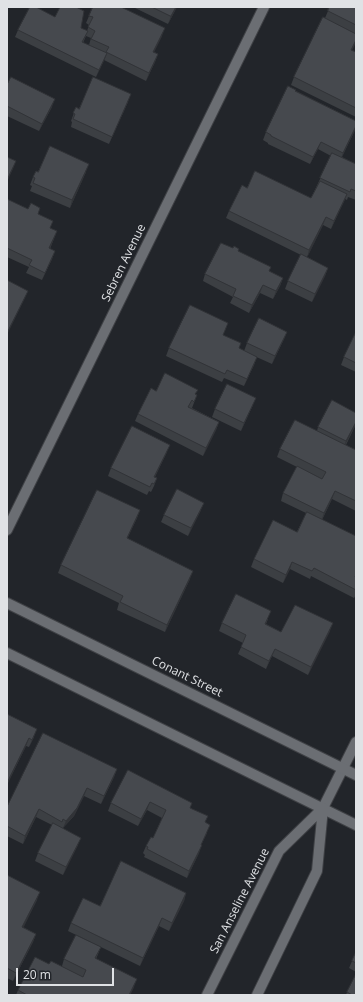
<!DOCTYPE html>
<html>
<head>
<meta charset="utf-8">
<style>
  body { margin:0 }
  #map { position:relative; width:363px; height:1002px; overflow:hidden; background:#22252a; font-family:"Open Sans",sans-serif }
  canvas { display:block }
  .frame { position:absolute; inset:0; border:8px solid #e0e2e5; pointer-events:none }
  .scale { position:absolute; left:16px; top:968px; width:98px; height:18px; box-sizing:border-box; border:2px solid #e0e2e5; border-top:0; padding-left:5px; font-size:12px; line-height:14px; white-space:nowrap; color:#e0e2e5; -webkit-text-stroke:3px #22252a; paint-order:stroke }
</style>
</head>
<body>
<div id="map">
<canvas width="363" height="1002"></canvas>
<div class="frame"></div>
<div class="scale">20 m</div>
</div>
<script>
const ctx = document.querySelector('canvas').getContext('2d');
ctx.lineJoin = 'round';
function stroke(path, color, width, dash) { ctx.strokeStyle = color; ctx.lineWidth = width; ctx.lineCap = dash ? 'butt' : 'round'; ctx.setLineDash(dash || []); ctx.stroke(path); }
function fill(path, color) { ctx.fillStyle = color; ctx.fill(path, 'evenodd'); }
function label(font, color, halo, rows, align = 'center') {
  ctx.font = font + ' "Open Sans",sans-serif'; ctx.lineWidth = 3.5; ctx.setLineDash([]); ctx.textBaseline = 'middle'; ctx.strokeStyle = halo; ctx.fillStyle = color; for (const [text, x, y, turn = 0] of rows) {
    ctx.save(); ctx.translate(x, y); ctx.rotate((+turn || 0) * Math.PI / 180); ctx.textAlign = isNaN(turn) ? turn : align; if (halo) ctx.strokeText(text, 0, 0); ctx.fillText(text, 0, 0); ctx.restore();
  }
}
const street = new Path2D(`
  M 7,530 L 264,7
  M 323,808 L 356,742`);
const secondary = new Path2D(`
  M 7,603 L 356,775
  M 7,653 L 356,825
  M 207,995 L 279,851 L 323,808
  M 257,995 L 317,871 L 323,808`);
const wall = new Path2D(`
  M 133,7 L 177,7 L 168,24 Z
  M 356,7 L 356,42 L 352,50 L 356,52 L 356,117 L 291,85 L 294,77 L 325,18 L 328,11 Z
  M 89,16 L 162,36 L 154,52 L 158,54 L 155,62 L 146,81 L 104,60 L 96,77 L 15,37 L 18,30 L 55,17 L 87,31 L 89,25 L 86,23 ZM 86,36 L 91,38 L 89,45 L 83,43 Z
  M 7,85 L 52,107 L 39,131 L 7,116 Z
  M 296,91 L 356,121 L 356,127 L 355,130 L 342,157 L 356,164 L 356,200 L 348,197 L 347,200 L 345,199 L 331,229 L 323,225 L 307,257 L 328,268 L 325,276 L 312,302 L 285,289 L 288,281 L 301,255 L 226,218 L 229,211 L 247,188 L 311,198 L 331,156 L 318,149 L 310,164 L 268,144 L 268,143 L 263,140 L 266,132 Z
  M 128,102 L 109,144 L 71,127 L 72,122 L 71,121 L 76,107 L 79,109 Z
  M 86,172 L 70,208 L 30,191 L 32,186 L 30,185 L 33,177 Z
  M 7,199 L 53,221 L 50,228 L 57,231 L 50,249 L 55,251 L 52,259 L 42,280 L 26,273 L 29,267 L 7,257 Z
  M 233,248 L 238,251 L 269,271 L 283,278 L 280,286 L 273,299 L 260,293 L 249,313 L 230,303 L 233,297 L 203,281 L 205,274 Z
  M 228,323 L 223,335 L 239,349 L 244,351 L 247,343 L 287,332 L 284,339 L 272,364 L 252,355 L 257,357 L 254,365 L 244,386 L 224,378 L 222,382 L 166,356 L 169,348 Z
  M 356,332 L 356,372 L 341,365 L 344,357 Z
  M 156,391 L 196,395 L 197,395 L 192,408 L 219,422 L 216,430 L 203,456 L 135,421 L 138,414 Z
  M 253,405 L 241,431 L 212,417 L 215,409 Z
  M 356,413 L 356,424 L 346,445 L 356,450 L 356,511 L 332,499 L 322,520 L 356,578 L 356,595 L 354,598 L 311,576 L 310,579 L 290,569 L 283,583 L 251,567 L 254,559 L 297,532 L 306,513 L 281,501 L 283,493 L 297,467 L 277,457 L 280,449 L 317,431 L 318,427 Z
  M 167,452 L 155,477 L 157,478 L 154,486 L 151,492 L 149,491 L 147,495 L 108,476 L 111,468 Z
  M 140,510 L 137,518 L 127,539 L 190,579 L 165,632 L 117,610 L 119,603 L 58,573 L 61,565 Z
  M 201,510 L 188,536 L 161,522 L 164,515 Z
  M 268,619 L 266,624 L 281,632 L 330,631 L 308,675 L 272,656 L 266,669 L 238,654 L 243,643 L 219,631 L 222,623 Z
  M 7,714 L 34,737 L 29,747 L 26,746 L 7,785 Z
  M 117,769 L 114,777 L 101,804 L 84,796 L 74,816 L 63,828 L 78,845 L 63,875 L 35,861 L 38,853 L 52,825 L 36,817 L 23,844 L 7,836 L 7,807 Z
  M 128,770 L 191,808 L 206,822 L 207,833 L 201,845 L 199,853 L 187,878 L 144,857 L 145,855 L 143,853 L 146,846 L 153,838 L 162,818 L 147,810 L 138,826 L 108,811 L 111,803 Z
  M 7,875 L 37,900 L 23,927 L 36,934 L 33,942 L 13,981 L 7,978 Z
  M 186,893 L 184,901 L 169,931 L 159,926 L 140,966 L 68,931 L 71,923 L 100,906 Z
  M 101,947 L 96,959 L 134,987 L 130,995 L 16,995 L 18,990 L 62,966 L 64,959 Z
  M 356,952 L 356,972 L 349,968 Z
  M 347,992 L 356,995 L 346,995 Z`);
const shadedWall = new Path2D(`
  M 176,7 L 177,7 L 168,24 L 171,16 Z
  M 165,28 L 162,36 L 150,60 L 153,52 Z
  M 356,40 L 356,42 L 348,58 L 351,50 Z
  M 107,53 L 104,61 L 96,77 L 99,70 Z
  M 158,54 L 155,62 L 146,81 L 149,73 Z
  M 131,94 L 128,102 L 109,144 L 112,137 Z
  M 55,99 L 52,107 L 39,131 L 42,124 Z
  M 356,126 L 355,130 L 340,161 L 343,153 Z
  M 321,142 L 318,149 L 310,164 L 313,157 Z
  M 16,161 L 13,169 L 7,182 L 7,180 Z
  M 89,164 L 86,172 L 70,208 L 72,200 Z
  M 347,194 L 344,202 L 331,229 L 334,221 Z
  M 326,217 L 323,225 L 307,258 L 309,250 Z
  M 57,231 L 54,239 L 46,256 L 49,248 Z
  M 55,251 L 52,259 L 42,280 L 45,273 Z
  M 328,268 L 325,276 L 312,302 L 315,294 Z
  M 283,278 L 280,286 L 273,299 L 276,291 Z
  M 263,285 L 260,293 L 249,313 L 252,305 Z
  M 28,291 L 25,298 L 7,335 L 7,333 Z
  M 287,332 L 284,339 L 272,364 L 275,356 Z
  M 257,357 L 254,365 L 244,386 L 247,379 Z
  M 256,398 L 253,405 L 241,431 L 244,423 Z
  M 219,422 L 216,430 L 203,456 L 206,448 Z
  M 356,422 L 356,424 L 343,449 L 346,441 Z
  M 170,445 L 167,452 L 151,484 L 154,477 Z
  M 335,491 L 332,499 L 321,521 L 324,513 Z
  M 204,503 L 201,510 L 188,536 L 191,528 Z
  M 140,510 L 137,518 L 124,546 L 127,538 Z
  M 292,562 L 290,569 L 283,583 L 286,575 Z
  M 193,571 L 190,579 L 165,632 L 167,625 Z
  M 333,623 L 330,631 L 308,675 L 311,667 Z
  M 275,649 L 272,656 L 266,669 L 269,661 Z
  M 37,729 L 34,737 L 29,747 L 32,740 Z
  M 29,738 L 26,746 L 7,785 L 7,783 Z
  M 117,769 L 114,777 L 101,804 L 104,796 Z
  M 87,788 L 84,796 L 74,816 L 63,828 L 66,821 Z
  M 150,802 L 147,810 L 138,826 L 141,819 Z
  M 39,809 L 36,817 L 23,844 L 25,836 Z
  M 81,838 L 78,845 L 63,875 L 66,867 Z
  M 202,845 L 199,853 L 187,878 L 189,871 Z
  M 40,892 L 37,900 L 20,935 L 22,927 Z
  M 186,893 L 184,901 L 169,931 L 172,923 Z
  M 162,918 L 159,926 L 140,966 L 143,958 Z
  M 36,934 L 33,942 L 13,981 L 16,973 Z
  M 137,979 L 134,987 L 130,995 L 129,995 Z`);
const building = new Path2D(`
  M 30,7 L 36,7 L 55,17 L 60,7 L 76,7 L 84,11 L 81,28 L 88,31 L 82,42 L 107,53 L 99,70 L 18,30 Z
  M 93,7 L 121,7 L 165,28 L 153,52 L 158,54 L 149,73 L 106,52 L 109,47 L 91,39 L 95,31 L 88,27 L 93,17 L 89,16 Z
  M 152,7 L 176,7 L 171,16 Z
  M 329,7 L 356,7 L 356,25 L 328,11 Z
  M 323,17 L 356,34 L 356,40 L 351,50 L 356,52 L 356,108 L 294,77 Z
  M 11,77 L 55,99 L 42,124 L 7,106 L 7,85 Z
  M 93,77 L 131,94 L 112,137 L 73,119 L 75,114 L 73,113 L 76,107 L 79,109 Z
  M 288,86 L 296,90 L 295,91 L 356,121 L 356,126 L 343,153 L 321,142 L 313,157 L 271,136 L 271,135 L 266,132 Z
  M 50,146 L 89,164 L 72,200 L 33,183 L 35,178 L 33,177 L 36,171 L 38,172 Z
  M 332,153 L 356,164 L 356,191 L 351,189 L 350,192 L 320,178 Z
  M 7,157 L 16,161 L 7,180 Z
  M 255,171 L 311,198 L 320,181 L 347,194 L 334,221 L 326,217 L 309,250 L 229,211 L 242,185 L 247,188 Z
  M 7,199 L 28,209 L 31,203 L 40,208 L 38,214 L 53,221 L 50,228 L 57,231 L 49,248 L 55,251 L 45,273 L 29,265 L 32,260 L 7,248 Z
  M 221,243 L 233,248 L 234,246 L 239,249 L 238,251 L 271,267 L 269,271 L 283,278 L 276,291 L 263,285 L 252,305 L 233,296 L 236,289 L 205,274 Z
  M 301,254 L 328,268 L 315,294 L 288,281 Z
  M 7,280 L 28,291 L 7,333 Z
  M 190,305 L 228,323 L 223,335 L 241,343 L 239,348 L 257,357 L 247,379 L 227,370 L 225,374 L 169,348 Z
  M 259,318 L 287,332 L 275,356 L 247,343 Z
  M 356,332 L 356,363 L 344,357 Z
  M 165,373 L 198,390 L 195,394 L 197,395 L 194,402 L 192,400 L 188,407 L 219,422 L 206,448 L 138,414 L 151,388 L 156,391 Z
  M 227,384 L 256,398 L 244,423 L 215,409 Z
  M 332,400 L 356,413 L 356,422 L 346,441 L 318,427 Z
  M 295,420 L 356,450 L 356,501 L 335,491 L 324,513 L 283,493 L 297,466 L 322,479 L 326,472 L 280,449 Z
  M 132,426 L 170,445 L 154,477 L 157,478 L 154,484 L 152,483 L 150,487 L 111,468 Z
  M 177,489 L 204,503 L 191,528 L 164,515 Z
  M 97,490 L 140,510 L 127,538 L 193,571 L 167,625 L 120,602 L 123,596 L 61,565 Z
  M 307,512 L 356,536 L 356,575 L 355,577 L 356,578 L 356,590 L 314,568 L 312,571 L 292,562 L 286,575 L 254,559 L 273,520 L 297,532 Z
  M 236,594 L 271,611 L 265,624 L 281,632 L 295,605 L 333,623 L 311,667 L 275,649 L 269,661 L 241,647 L 246,635 L 222,623 Z
  M 7,714 L 37,729 L 32,740 L 29,738 L 7,783 Z
  M 43,733 L 117,769 L 104,796 L 87,788 L 77,808 L 66,821 L 63,819 L 62,822 L 39,809 L 25,836 L 7,826 L 7,807 Z
  M 128,770 L 192,803 L 190,808 L 208,816 L 205,822 L 210,825 L 201,845 L 202,845 L 189,871 L 147,849 L 148,847 L 146,846 L 151,837 L 153,838 L 166,810 L 150,802 L 141,819 L 111,803 Z
  M 53,823 L 81,838 L 66,867 L 38,853 Z
  M 121,861 L 186,893 L 172,923 L 162,918 L 143,958 L 71,923 L 83,898 L 100,906 Z
  M 7,875 L 40,892 L 22,927 L 36,934 L 16,973 L 7,968 Z
  M 76,935 L 101,947 L 95,958 L 137,979 L 129,995 L 27,995 L 18,990 L 35,957 L 49,964 L 51,961 L 83,977 L 86,970 L 64,959 Z
  M 356,952 L 356,963 L 352,961 Z
  M 356,974 L 356,995 L 352,995 L 347,992 Z`);
const streetNames = [
  ["Sebren Avenue",124,263,-64],
  ["Conant Street",187,677,26],
  ["San Anseline Avenue",240,901,-63]
];
stroke(street, '#3f4145', 12);
stroke(secondary, '#3f4145', 12);
stroke(street, '#6b6e73', 10);
stroke(secondary, '#6b6e73', 10);
fill(wall, '#3c3f43');
fill(shadedWall, '#313337');
fill(building, '#46494e');
stroke(building, '#313337', 1);
label('12px', '#e0e2e5', '#22252a', streetNames);
</script>
</body>
</html>
